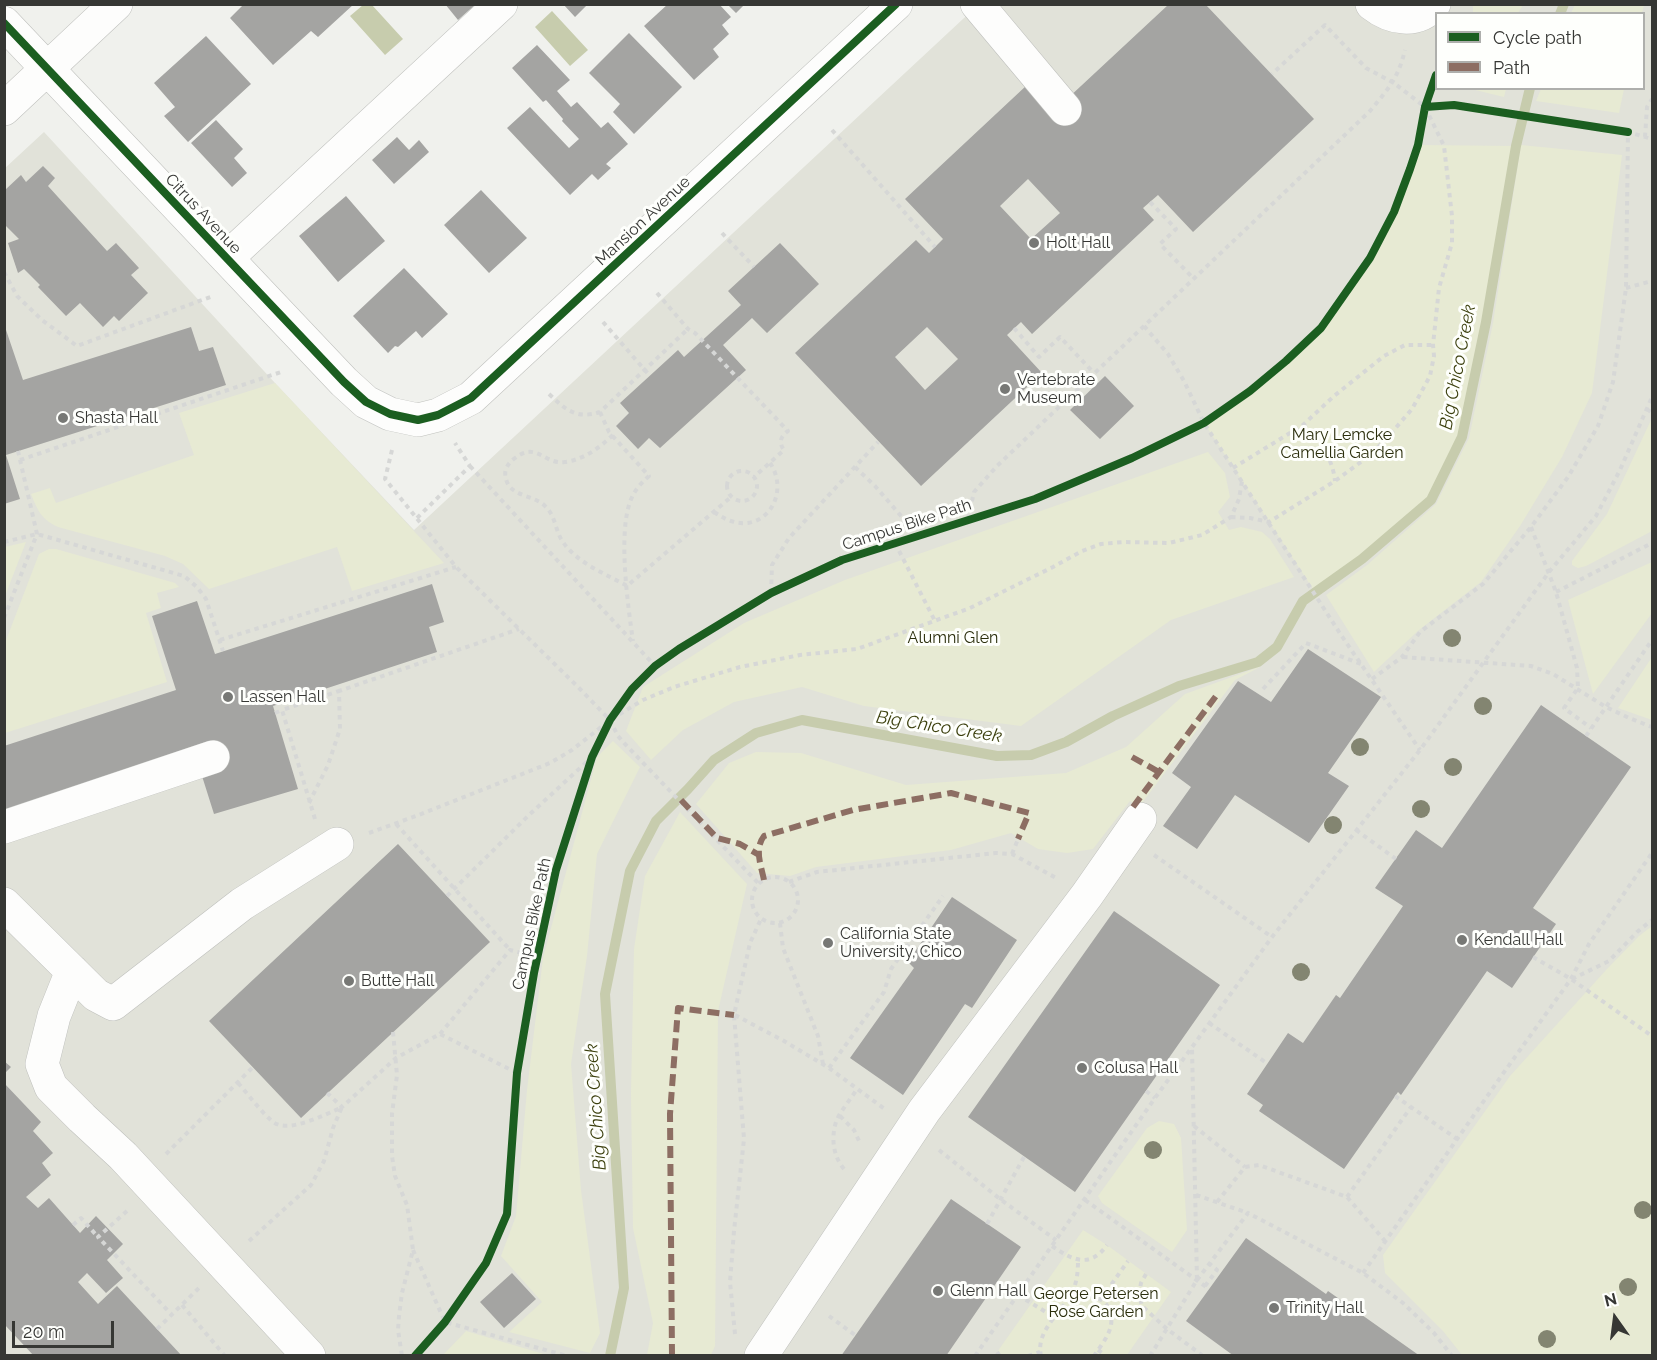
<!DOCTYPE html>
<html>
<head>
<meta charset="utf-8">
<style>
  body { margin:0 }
  #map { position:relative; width:1657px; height:1360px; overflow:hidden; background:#f0f1ed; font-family:Raleway,sans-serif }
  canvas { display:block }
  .frame { position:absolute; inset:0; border:6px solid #363734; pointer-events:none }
  .legend { position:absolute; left:1435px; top:12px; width:210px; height:78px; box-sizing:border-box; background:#fefffc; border:2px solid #aeafac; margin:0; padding:8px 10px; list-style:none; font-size:18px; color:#363734 }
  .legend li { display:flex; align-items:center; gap:12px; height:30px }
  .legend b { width:30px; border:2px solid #aeafac }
  .north { position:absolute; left:1585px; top:1288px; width:60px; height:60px; -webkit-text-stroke:4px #fefffc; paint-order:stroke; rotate:346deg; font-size:16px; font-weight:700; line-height:24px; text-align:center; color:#363734 }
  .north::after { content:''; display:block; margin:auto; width:21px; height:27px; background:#363734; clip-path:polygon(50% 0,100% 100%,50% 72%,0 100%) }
  .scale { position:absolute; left:12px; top:1321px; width:102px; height:27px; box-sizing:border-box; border:3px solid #363734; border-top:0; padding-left:8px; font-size:18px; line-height:21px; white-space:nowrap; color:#363734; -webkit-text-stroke:4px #fefffc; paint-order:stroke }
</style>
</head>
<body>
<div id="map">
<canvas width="1657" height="1360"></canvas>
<div class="frame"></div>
<ul class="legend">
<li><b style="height:8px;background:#1b5e20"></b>Cycle path</li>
<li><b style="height:8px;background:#8d6e63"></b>Path</li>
</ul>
<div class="north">N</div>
<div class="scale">20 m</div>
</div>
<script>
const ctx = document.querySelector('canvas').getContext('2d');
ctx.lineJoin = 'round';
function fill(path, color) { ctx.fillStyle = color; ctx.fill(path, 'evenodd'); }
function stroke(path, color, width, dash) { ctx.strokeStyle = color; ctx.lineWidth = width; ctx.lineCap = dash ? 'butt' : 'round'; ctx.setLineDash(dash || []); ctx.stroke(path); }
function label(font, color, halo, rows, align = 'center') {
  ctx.font = font + ' Raleway,sans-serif'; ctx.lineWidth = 6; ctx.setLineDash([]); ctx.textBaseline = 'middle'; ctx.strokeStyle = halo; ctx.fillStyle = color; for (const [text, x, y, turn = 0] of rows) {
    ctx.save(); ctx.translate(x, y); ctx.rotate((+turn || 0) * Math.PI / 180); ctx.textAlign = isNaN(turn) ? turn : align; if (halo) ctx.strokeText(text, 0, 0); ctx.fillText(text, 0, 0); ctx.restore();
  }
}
const built = new Path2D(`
  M 978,5 L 1652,5 L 1652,1355 L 5,1356 L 4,169 L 44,132 L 275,383 L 414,530 ZM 1436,14 L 1644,14 L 1644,88 L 1436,88 Z`);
const green = new Path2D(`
  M 1473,5 L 1473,4 L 1523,5 L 1518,13 L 1473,13 Z
  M 1575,5 L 1575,4 L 1644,5 L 1642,13 L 1571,13 Z
  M 1467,88 L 1506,88 L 1506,89 L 1504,97 Z
  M 1541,89 L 1541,88 L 1624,89 L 1619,113 L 1536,101 Z
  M 1418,145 L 1516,146 L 1486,322 L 1462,437 L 1431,500 L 1362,559 L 1315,592 L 1204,423 L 1250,391 L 1286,361 L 1321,328 L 1370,258 L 1394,212 Z
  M 1521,145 L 1622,155 L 1592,393 L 1562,457 L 1520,526 L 1481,582 L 1419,630 L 1374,672 L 1326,595 L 1367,565 L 1436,504 L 1469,438 L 1493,323 Z
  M 275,383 L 444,563 L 352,591 L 337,547 L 209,589 L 183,564 L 165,556 L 58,527 C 41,519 38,511 31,494 L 50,488 L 56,503 L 194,455 L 179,413 Z
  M 1651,420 L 1652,421 L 1652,531 L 1586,566 L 1578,568 L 1572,565 L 1572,561 L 1607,514 Z
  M 1208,452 L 1225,473 L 1230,497 L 1218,512 L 1229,530 L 1241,527 L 1262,532 L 1270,539 L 1294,577 L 1171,620 L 1021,726 L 864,706 L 802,687 L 734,702 L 683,730 L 651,760 L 626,731 L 643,687 L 744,623 L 845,580 Z
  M 26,542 L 5,596 L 5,547 Z
  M 49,549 L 56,549 L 175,583 L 179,587 L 157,593 L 161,608 L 146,613 L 167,682 L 5,733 L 5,643 L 39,554 Z
  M 1652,562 L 1652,613 L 1593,694 L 1568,600 Z
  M 1652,657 L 1652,720 L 1618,708 Z
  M 1262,666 L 1235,680 L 1139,807 L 1130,801 L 1093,849 L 1067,853 L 1038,849 L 1011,833 L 951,850 L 816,867 L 790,876 L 757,873 L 696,804 L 729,763 L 756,752 L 801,753 L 906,785 L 1066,773 L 1126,747 L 1185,694 Z
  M 613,741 L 640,767 L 597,854 L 587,956 L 571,1064 L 581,1190 L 600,1333 L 590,1353 L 509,1332 L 542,1302 L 501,1256 L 516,1216 L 527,1090 L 543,958 L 597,757 Z
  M 680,812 L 747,884 L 718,1011 L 715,1346 L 711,1355 L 647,1355 L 653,1323 L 633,1228 L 631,1093 L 634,949 L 645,876 Z
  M 1652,926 L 1652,1355 L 1462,1355 L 1443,1331 L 1385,1273 L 1383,1255 L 1510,1076 L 1606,970 L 1639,936 Z
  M 1159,1121 L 1174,1124 L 1181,1138 L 1187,1230 L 1172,1252 L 1102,1203 L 1098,1196 L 1147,1128 Z
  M 1083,1230 L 1107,1245 L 1171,1292 L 1127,1355 L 995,1355 Z
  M 466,1331 L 547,1355 L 443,1355 Z`);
const water = new Path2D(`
  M 363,5 L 372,5 L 403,39 L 385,55 L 350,16 Z
  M 552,11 L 588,50 L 570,66 L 535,27 Z`);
const stream = new Path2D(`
  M 1560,14 L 1564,4
  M 610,1356 L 624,1288 L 605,994 L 630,871 L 656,821 L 688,789 L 714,760 L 756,733 L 802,720 L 997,756 L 1031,755 L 1066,742 L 1113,716 L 1179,686 L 1258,662 L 1277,647 L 1303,601 L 1362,559 L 1431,500 L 1462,437 L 1486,322 L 1516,146 L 1530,88`);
const building = new Path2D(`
  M 244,4 L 354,4 L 318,37 L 311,31 L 273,65 L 230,18 Z
  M 445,4 L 476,4 L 458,20 Z
  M 563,4 L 588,4 L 575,17 Z
  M 668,4 L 719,4 L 731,17 L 722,25 L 729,34 L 713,49 L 719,57 L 694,80 L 644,26 Z
  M 727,4 L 745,4 L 736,13 Z
  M 1168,5 L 1206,5 L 1314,119 L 1193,232 L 1158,195 L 1143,208 L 1154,220 L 1032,334 L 1021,322 L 1007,335 L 1042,373 L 921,486 L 795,353 L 916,240 L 929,253 L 943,239 L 905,199 L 1027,85 L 1065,126 L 1079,112 L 1067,99 ZM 1028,179 L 1060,213 L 1031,239 L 1000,206 ZM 927,327 L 958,359 L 925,390 L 895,357 Z
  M 629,33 L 682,87 L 634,134 L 613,112 L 620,104 L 589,73 Z
  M 206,36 L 251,84 L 188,142 L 164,116 L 175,107 L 154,83 Z
  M 537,45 L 570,80 L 557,91 L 571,107 L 577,102 L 601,128 L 608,122 L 628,144 L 606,164 L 611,168 L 598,180 L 592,174 L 570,195 L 507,128 L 530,107 L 569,148 L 579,139 L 562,121 L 563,119 L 546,100 L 543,102 L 512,68 Z
  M 216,120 L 243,149 L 234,158 L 247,173 L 232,187 L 191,143 Z
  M 397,137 L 409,150 L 419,140 L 429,152 L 394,184 L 372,160 Z
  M 43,166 L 55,178 L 48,186 L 107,251 L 116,243 L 139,268 L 131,275 L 148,293 L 119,321 L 114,316 L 103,327 L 80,303 L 66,316 L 38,287 L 40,285 L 24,269 L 18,273 L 8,243 L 19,239 L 4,224 L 4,191 L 21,175 L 26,182 Z
  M 481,190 L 527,238 L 489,273 L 444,225 Z
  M 346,196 L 385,241 L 338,282 L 299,236 Z
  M 780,243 L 819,284 L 767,333 L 752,318 L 723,345 L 746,370 L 660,448 L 649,438 L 638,449 L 616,426 L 629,413 L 620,403 L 678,350 L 684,357 L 741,305 L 728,291 Z
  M 404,268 L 448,314 L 422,338 L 416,331 L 398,347 L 395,346 L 388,353 L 353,316 Z
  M 4,324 L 23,380 L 191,327 L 199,351 L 213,347 L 226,385 L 6,455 L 20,499 L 4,504 Z
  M 1105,376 L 1134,406 L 1100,439 L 1070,410 Z
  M 432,584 L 444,622 L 429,627 L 437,652 L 273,706 L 298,789 L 214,814 L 202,776 L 4,813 L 4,746 L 176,690 L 152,616 L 197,601 L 215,654 Z
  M 1308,649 L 1381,697 L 1328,773 L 1349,786 L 1309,843 L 1235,795 L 1197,849 L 1163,826 L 1191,787 L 1172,773 L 1238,681 L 1271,702 Z
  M 1541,705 L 1631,767 L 1533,908 L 1556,924 L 1512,988 L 1487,971 L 1401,1095 L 1398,1092 L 1344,1169 L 1259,1111 L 1263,1105 L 1247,1094 L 1288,1033 L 1303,1043 L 1336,995 L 1340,998 L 1403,906 L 1375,888 L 1416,830 L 1442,848 Z
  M 398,844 L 490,942 L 301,1118 L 209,1021 Z
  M 952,897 L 1017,940 L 972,1008 L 965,1004 L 903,1095 L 850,1058 L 914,968 L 908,962 Z
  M 1114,911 L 1220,985 L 1075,1192 L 968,1117 Z
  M 4,1061 L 11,1067 L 4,1074 Z
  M 4,1083 L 41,1122 L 33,1131 L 53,1153 L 42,1163 L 51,1175 L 26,1197 L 38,1208 L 49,1198 L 80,1233 L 96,1216 L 123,1244 L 107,1260 L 123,1278 L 106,1293 L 87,1273 L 78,1282 L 98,1304 L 117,1286 L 182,1356 L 34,1356 L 4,1324 Z
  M 951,1199 L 1021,1247 L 946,1356 L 841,1356 Z
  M 1246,1238 L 1326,1294 L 1328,1291 L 1420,1356 L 1234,1356 L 1186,1321 Z
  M 512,1273 L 536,1299 L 504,1328 L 480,1302 Z`);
const path = new Path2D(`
  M 832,130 L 935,247
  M 1645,137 L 1647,107 L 1652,99
  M 1150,202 L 1176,229 L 1160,244 L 1193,278
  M 722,233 L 754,267
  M 4,272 L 17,296 L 42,320 L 77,346 L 213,296
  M 1626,288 L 1652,281
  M 657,293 L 688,329 L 695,333 L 788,431 C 781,436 778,442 784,450 L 754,477
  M 603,322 L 650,376
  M 1144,326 L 1168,354 L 1184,381 L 1204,423 L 1341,635 L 1420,750
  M 1014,328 L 1039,357 L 1060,337 L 1094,373
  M 549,394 C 565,409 576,420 600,412 L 688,329
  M 1647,409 L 1652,413
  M 600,412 L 609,432 L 649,476 C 640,484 634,491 630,502 C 618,536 628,606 633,641
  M 1303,425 C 1319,439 1333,459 1335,481
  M 613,435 C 599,448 585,459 565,462 C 544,465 537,441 515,458 C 511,461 508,464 506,469 C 504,474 506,481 509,486 C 518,497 535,496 545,506 C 556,516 555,531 563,542 C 577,563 606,574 627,586 L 731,497
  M 392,450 L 385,479 L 456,567 L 579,688 L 610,720 L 618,736 L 625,744 L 759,884
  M 20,460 L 281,372
  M 470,466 L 655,666
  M 855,467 L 875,486 L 902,517 L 912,538
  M 1233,468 L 1303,425 L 1334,396 L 1384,356 L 1405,345 L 1433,345
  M727 486a15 15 0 1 1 30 0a15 15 0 1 1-30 0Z
  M 714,512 C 720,516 725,519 731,521 C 767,533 790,492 770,463
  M 1231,517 L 1250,518 L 1269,522 L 1335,481 L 1369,456 L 1387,438 L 1412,409 L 1430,376 L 1434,356 L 1433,345 L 1439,288 L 1452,243 L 1452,216 L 1444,146 L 1425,107 L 1394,83 L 1366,68 L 1325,25 L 1272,74
  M 417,518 L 470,466 L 455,443
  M 968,519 L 974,492 L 997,466 L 1370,111 C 1388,89 1398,79 1405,50
  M 1531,527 L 1556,592 L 1577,668 L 1578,688 L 1564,708 L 1591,728
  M 4,542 L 37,534 L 184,576 L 197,587 L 206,599 L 223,651
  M 895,543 L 935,621
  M 1556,592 L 1652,543
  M 771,593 L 772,565 L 789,538 L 878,442
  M 4,618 L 37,534 L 18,451
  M 220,640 L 456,567
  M 1403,657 L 1531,666 L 1553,674 L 1606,707 L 1629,718 L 1652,727
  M 1372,679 L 1402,657 L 1420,632 L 1483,584 L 1531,527 L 1568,477 L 1598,426 L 1613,382 L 1626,288 L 1628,132 L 1652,139
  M 1263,689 L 1306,643 L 1361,664
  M 275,713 L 282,710
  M 1586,736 L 1652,640
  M 309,803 L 328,765 L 340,729 L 339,691 L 519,629
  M 315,819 L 282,710 L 339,691
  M 396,824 L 510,950
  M 1356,830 L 1396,859
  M 369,833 L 416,816 L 550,763 L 572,750 L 610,720 L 643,700 L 674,687 L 740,667 L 800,655 L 857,649 L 970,608 L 1053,567 L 1082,551 L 1101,544 L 1124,542 L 1169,543 L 1202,535 L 1231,517 L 1239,499 L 1242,481
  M 1012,854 L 1018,839
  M 1154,855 L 1272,937
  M752 900a23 23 0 1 1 46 0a23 23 0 1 1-46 0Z
  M 789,882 L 817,872 L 996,853 L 1012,854 L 1058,879
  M 447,896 L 529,815 L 592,757
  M 780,923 L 783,948 L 818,1036 L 823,1064
  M 1533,957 L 1571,979 L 1652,1036
  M 1572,979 L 1609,961 L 1637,932 L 1652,920
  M 735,1015 L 784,1041 L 829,1068 L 886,1110
  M 1209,1023 L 1268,1064
  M 393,1032 L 397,1075 L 392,1114 L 392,1156 L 395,1176 L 407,1205 L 413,1250 L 402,1293 L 399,1316 L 398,1330 L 402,1356
  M 440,1034 L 510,950 L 537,957
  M 829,1068 L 884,992 L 891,969 L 943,896
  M 238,1083 C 249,1095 260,1111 273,1122 C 289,1134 325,1114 341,1108
  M 1146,1091 L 1155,1098
  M 327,1093 L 342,1107 L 396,1058 L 440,1034 L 517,1073
  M 1395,1096 L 1457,1139
  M 840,1116 L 854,1130 L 860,1143
  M 1194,1126 L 1245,1167
  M 939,1150 L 1000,1199 L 1056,1240
  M 166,1154 L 253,1067
  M 844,1169 C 833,1156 831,1138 836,1122 C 840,1111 851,1099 857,1089
  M 1196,1195 L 1248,1213
  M 1347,1197 L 1411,1107
  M 1085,1200 L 1209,1289
  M 1217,1202 L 1245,1167 L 1259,1165 L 1347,1197 L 1385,1241
  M 127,1211 L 98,1237 L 172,1315
  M 987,1224 L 1024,1157
  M 73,1225 L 81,1218 L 98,1237
  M 249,1241 L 311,1185 L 324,1161 L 333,1128 L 342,1107
  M 1052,1246 C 1072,1260 1090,1269 1107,1245
  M 413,1250 L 445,1322 L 567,1356
  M 1363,1273 L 1507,1068 L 1571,979 L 1589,944 L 1652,853
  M 1146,1274 L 1141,1283 L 1139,1294 L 1142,1306 L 1167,1329 L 1203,1356
  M 1197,1280 L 1248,1213 L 1363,1273 L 1403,1303 L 1434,1333 L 1452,1356
  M 1205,1286 L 1217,1270 L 1210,1264
  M 1018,1295 L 1054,1317
  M 1072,1295 C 1092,1292 1115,1300 1111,1325 C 1109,1336 1100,1347 1094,1356
  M 1101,1299 L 1128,1261
  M 182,1305 L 225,1356
  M 829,1316 L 855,1335
  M 1111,1318 L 1142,1306
  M 157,1329 L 200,1287
  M 735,1334 L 730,1282 L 734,1231 L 744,1139 L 734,1015 L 750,943 L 761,919
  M 1098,1350 L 1106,1356
  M 997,1352 L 1000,1356
  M 975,1356 L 1155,1098 L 1272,937 L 1420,750 L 1549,572 L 1596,516 L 1620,470 L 1652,397
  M 1028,1356 L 1040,1352
  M 1041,1356 C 1035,1331 1062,1312 1072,1293 C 1077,1282 1078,1272 1078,1260
  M 1150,1356 L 1197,1280 L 1192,1047`);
const minor = new Path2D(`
  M 977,4 L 1065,109
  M 1372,4 C 1391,19 1417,24 1434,4
  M 4,23 L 344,382 L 366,402 L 390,414 L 418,420 L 438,415 L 471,398 L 896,4
  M 4,109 L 116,4
  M 227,258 L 501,4
  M 4,827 L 213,757
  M 4,904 L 96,995 L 113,1004 L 242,904 L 337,844
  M 72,971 L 54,1016 L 42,1064 L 51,1087 L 82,1118 L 123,1156 L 309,1356
  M 761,1356 L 924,1111 L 1087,895 L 1140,819`);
const quiet = new Path2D(`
  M 1132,757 L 1159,772
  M 681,800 L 717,838 L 740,844 L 759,855
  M 1133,807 L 1219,692
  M 764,880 C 761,865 754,849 764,836 L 853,810 L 951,793 L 1029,813 L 1018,839
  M 672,1356 L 670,1114 L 678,1008 L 734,1015`);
const cycleway = new Path2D(`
  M 4,23 L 344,382 L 366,402 L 390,414 L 418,420 L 438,415 L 471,398 L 896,4
  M 1425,107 L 1454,105 L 1628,132
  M 415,1356 L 445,1322 L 486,1263 L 507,1214 L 517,1073 L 534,973 L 556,870 L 592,757 L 610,720 L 632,689 L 655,666 L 679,649 L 771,593 L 842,560 L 1035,499 L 1132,458 L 1204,423 L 1250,391 L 1286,361 L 1321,328 L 1370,258 L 1394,212 L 1410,169 L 1418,145 L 1425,107 L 1436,75`);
const trees = [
  [1452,638],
  [1483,706],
  [1360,747],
  [1453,767],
  [1421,809],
  [1333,825],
  [1301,972],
  [1153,1150],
  [1643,1210],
  [1628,1287],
  [1547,1339]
];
const markers = [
  [1034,243,6,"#777875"],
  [1005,389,6,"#777875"],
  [63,418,6,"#777875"],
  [228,697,6,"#777875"],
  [1462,940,6,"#777875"],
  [828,943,6,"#777875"],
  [349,981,6,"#777875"],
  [1082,1068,6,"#777875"],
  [938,1291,6,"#777875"],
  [1274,1308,6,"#777875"]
];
const streetNames = [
  ["Citrus Avenue",203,214,47],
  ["Mansion Avenue",643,221,-43],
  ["Campus Bike Path",907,525,-18],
  ["Campus Bike Path",532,924,-78]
];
const poiNames = [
  ["Holt Hall",1046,243],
  ["Vertebrate",1017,380],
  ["Museum",1017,398],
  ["Shasta Hall",75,418],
  ["Lassen Hall",240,697],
  ["California State",840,934],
  ["University, Chico",840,952],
  ["Kendall Hall",1474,940],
  ["Butte Hall",361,981],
  ["Colusa Hall",1094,1068],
  ["Glenn Hall",950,1291],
  ["Trinity Hall",1286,1308]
];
const parkNames = [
  ["Mary Lemcke",1342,435],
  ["Camellia Garden",1342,453],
  ["Alumni Glen",953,638],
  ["George Petersen",1096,1294],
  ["Rose Garden",1096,1312]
];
const waterNames = [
  ["Big Chico Creek",1458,367,-79],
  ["Big Chico Creek",939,727,9],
  ["Big Chico Creek",596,1107,-94]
];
fill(built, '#e1e2d9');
fill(green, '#e7ead3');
fill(water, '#c7ccad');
stroke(stream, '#c7ccad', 10);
fill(building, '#a4a4a2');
stroke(minor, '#bfc0bd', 34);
stroke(path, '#d6d7d6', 4, [4.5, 4.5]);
stroke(minor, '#fdfdfc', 33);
stroke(quiet, '#8d6e63', 6, [12, 6]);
stroke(cycleway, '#1b5e20', 8);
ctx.fillStyle = '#838571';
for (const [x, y] of trees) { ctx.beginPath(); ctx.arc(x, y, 9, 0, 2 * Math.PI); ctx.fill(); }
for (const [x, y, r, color] of markers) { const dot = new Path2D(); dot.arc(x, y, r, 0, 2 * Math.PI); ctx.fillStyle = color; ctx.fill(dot); stroke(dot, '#fefffc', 2); }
label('16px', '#363734', '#fefffc', streetNames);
label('16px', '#363734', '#fefffc', poiNames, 'left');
label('16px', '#2a2d0b', '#fefffc', parkNames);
label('italic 18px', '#3c400e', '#fefffc', waterNames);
</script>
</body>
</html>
